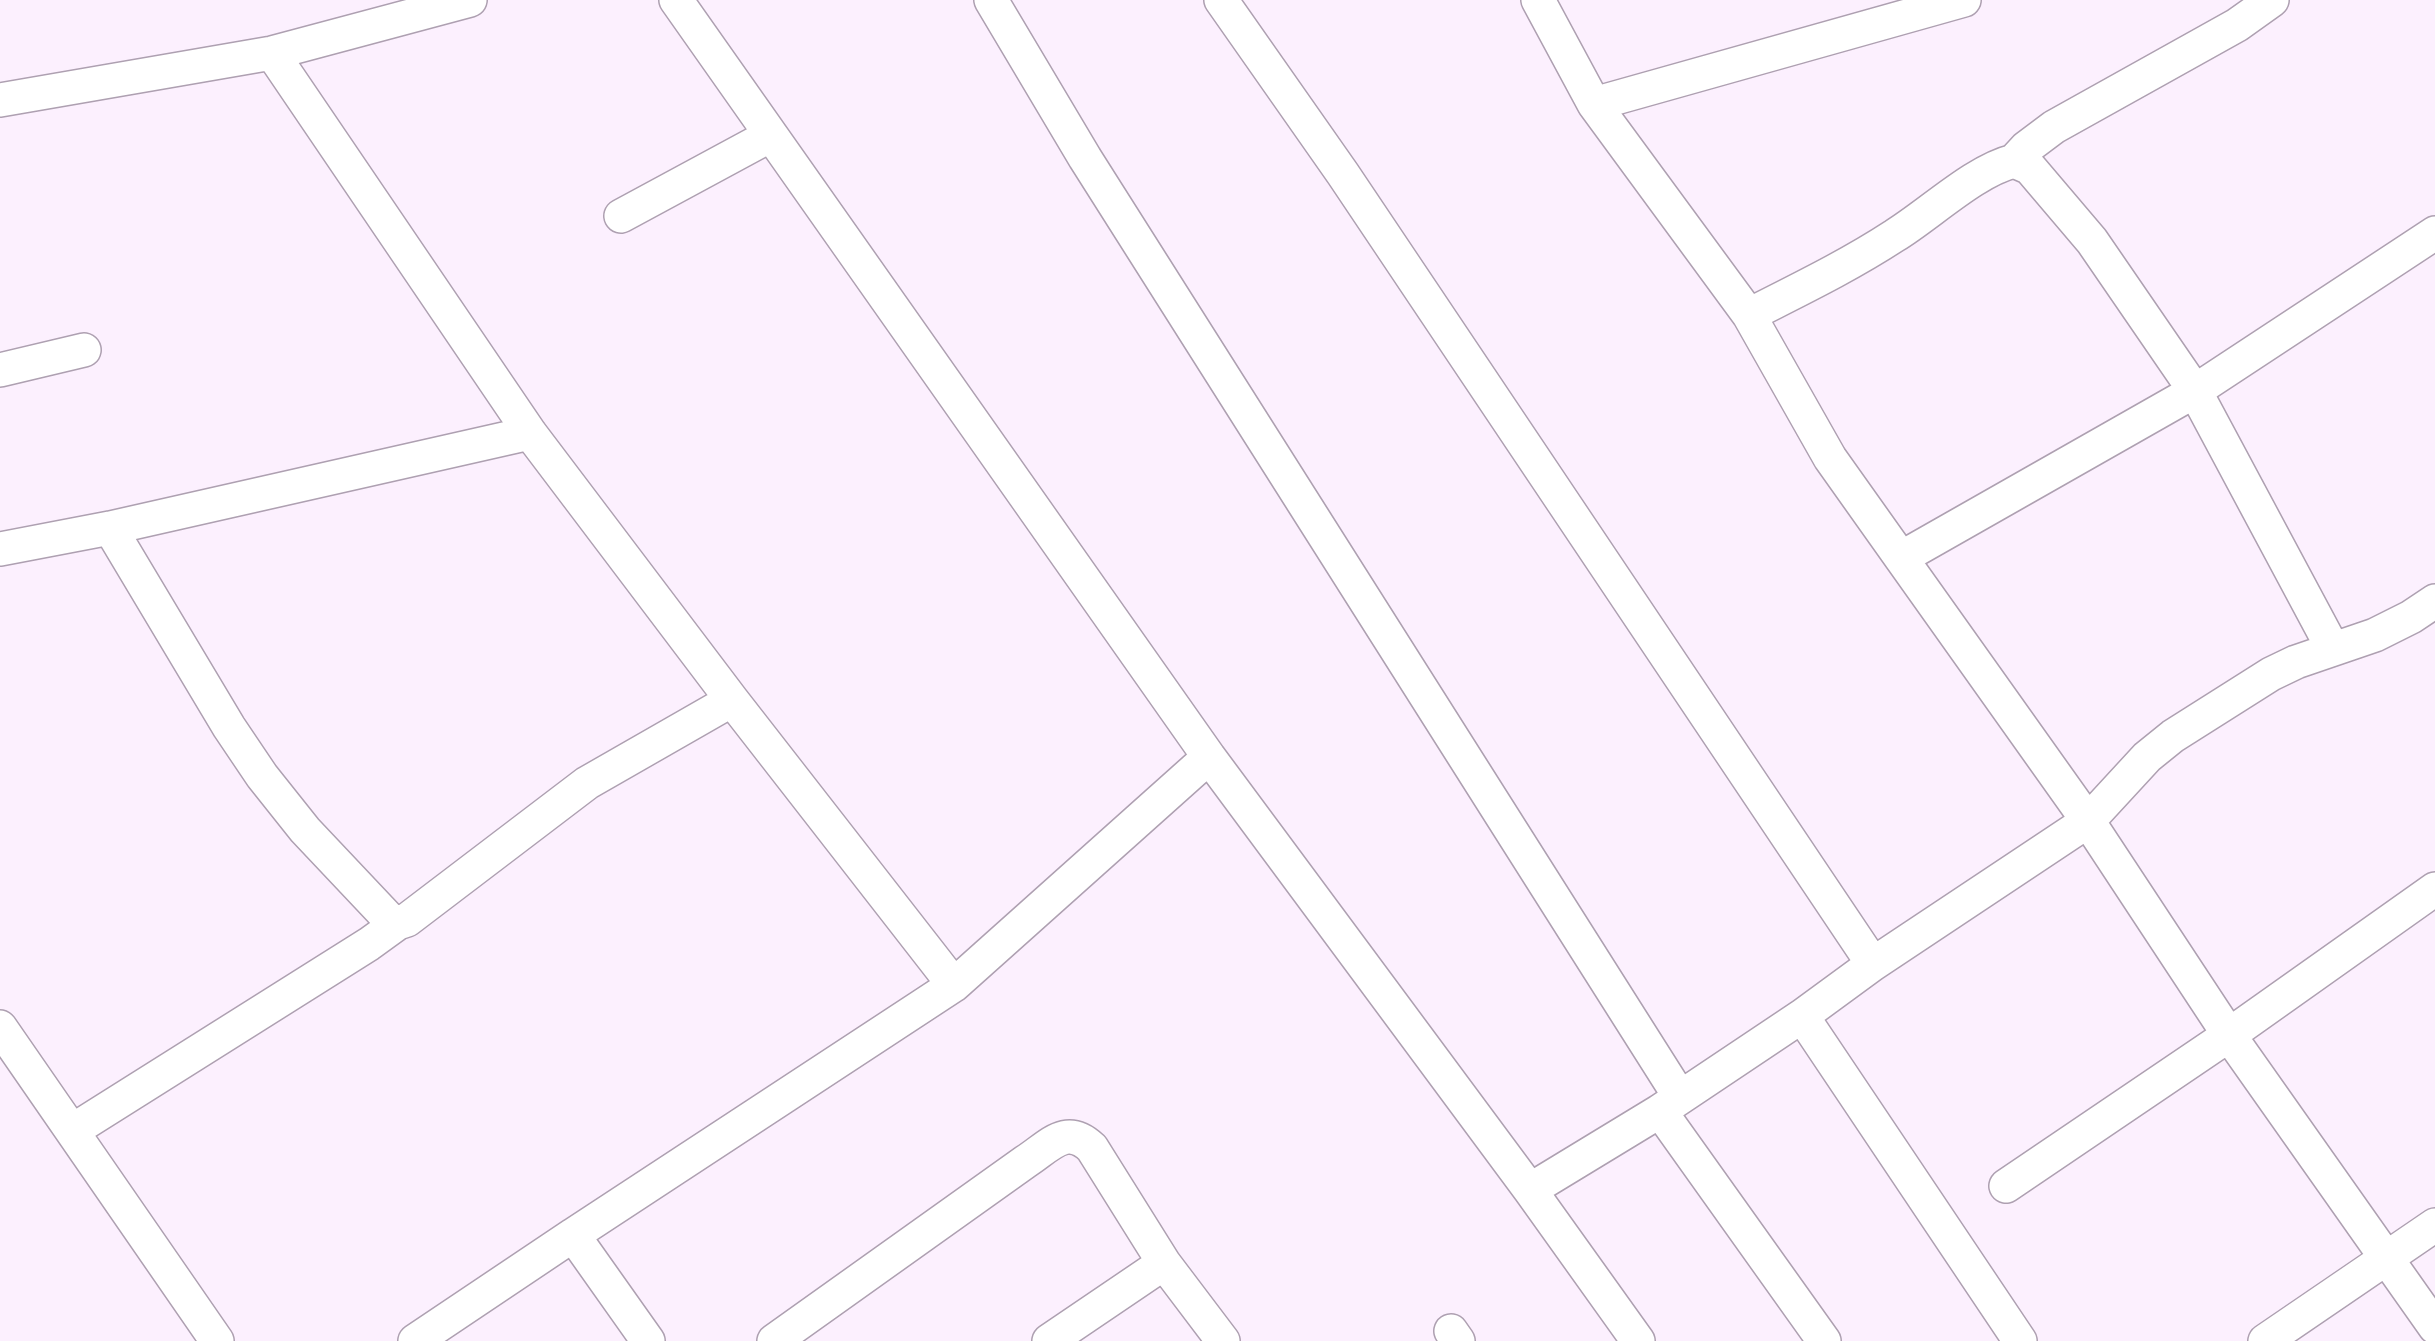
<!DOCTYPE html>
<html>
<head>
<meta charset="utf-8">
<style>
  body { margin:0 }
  canvas { display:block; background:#fcf0fe }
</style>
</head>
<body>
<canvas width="2435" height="1341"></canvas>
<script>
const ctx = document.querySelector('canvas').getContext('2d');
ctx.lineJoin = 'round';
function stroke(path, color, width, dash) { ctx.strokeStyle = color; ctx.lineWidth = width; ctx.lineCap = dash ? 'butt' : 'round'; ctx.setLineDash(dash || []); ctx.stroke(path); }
const minor = new Path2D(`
  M 676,0 L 1209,757 L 1530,1190
  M 991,0 L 1085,158 L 1680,1097
  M 1221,0 L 1343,174 L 1873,964
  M 1538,0 L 1594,104 L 1964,0
  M 272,53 L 530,433 L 732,700 L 954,985 L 573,1235 L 648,1341
  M 0,100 L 272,53 L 470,0
  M 1594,104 L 1749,315 L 1830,458 L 1901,558
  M 2014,161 L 2026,148 L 2054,127 L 2237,25 L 2272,0
  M 621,216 L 771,135
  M 2435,233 L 2195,391 L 1901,558 L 2088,821 L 2229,1035 L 2435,1327
  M 1749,315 C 1798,290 1848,266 1894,236 C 1930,214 1974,171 2014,161 L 2030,168 L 2092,241 L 2195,391 L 2333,649
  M 0,370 L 84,350
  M 110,528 L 229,727 L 262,776 L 305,830 L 390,920 L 398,923 L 407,920 L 587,783 L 732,700
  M 0,549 L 110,528 L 530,433
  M 954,985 L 1209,757
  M 1802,1016 L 1873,964 L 2088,821 L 2147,757 L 2173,736 L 2271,674 L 2296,662 L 2375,635 L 2411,617 L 2435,601
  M 0,1027 L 217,1341
  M 72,1131 L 369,944 L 398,923
  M 2006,1186 L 2229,1035 L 2435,889
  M 1451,1331 L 1458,1341
  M 415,1341 L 573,1235
  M 774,1341 L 1025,1162 C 1050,1146 1066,1123 1092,1148 L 1164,1263 L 1223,1341
  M 1049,1341 L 1164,1263
  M 1638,1341 L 1530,1190 L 1660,1111
  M 1824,1341 L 1660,1111 L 1802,1016 L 2020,1341
  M 2265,1341 L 2435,1225`);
stroke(minor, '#aea0b1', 36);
stroke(minor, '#fff', 33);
</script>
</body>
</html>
